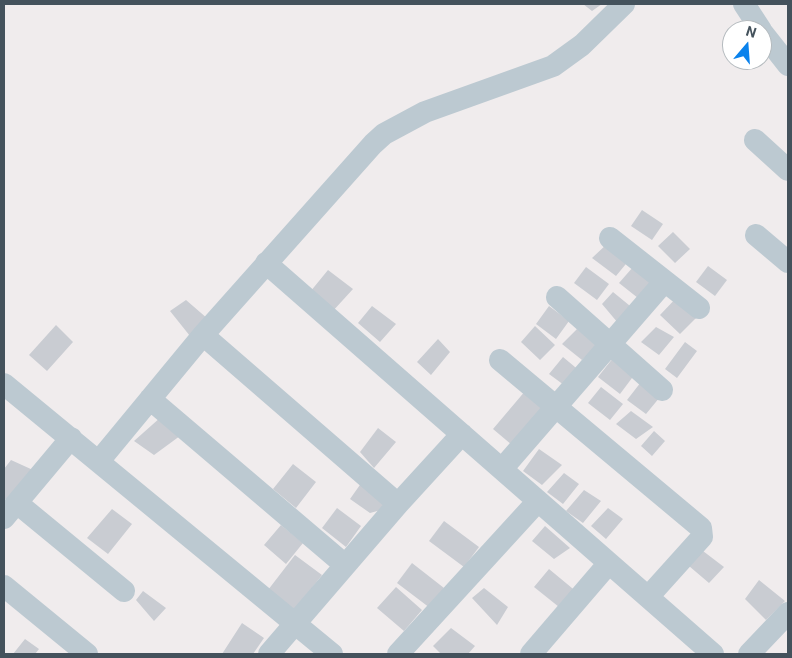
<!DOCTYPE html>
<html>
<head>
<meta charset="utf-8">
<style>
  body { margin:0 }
  #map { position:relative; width:792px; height:658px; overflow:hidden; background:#f0eced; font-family:Roboto,sans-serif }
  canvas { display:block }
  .frame { position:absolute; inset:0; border:5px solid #44525c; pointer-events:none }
  .north { position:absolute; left:722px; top:20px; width:50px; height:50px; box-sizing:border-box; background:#fff; border:1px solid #b4babe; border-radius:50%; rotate:18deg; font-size:14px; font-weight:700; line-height:20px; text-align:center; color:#44525c }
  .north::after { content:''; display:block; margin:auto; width:18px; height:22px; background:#0a82ec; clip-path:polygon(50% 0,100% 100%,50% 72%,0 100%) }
</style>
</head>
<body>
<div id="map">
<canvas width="792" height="658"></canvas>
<div class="frame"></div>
<div class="north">N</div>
</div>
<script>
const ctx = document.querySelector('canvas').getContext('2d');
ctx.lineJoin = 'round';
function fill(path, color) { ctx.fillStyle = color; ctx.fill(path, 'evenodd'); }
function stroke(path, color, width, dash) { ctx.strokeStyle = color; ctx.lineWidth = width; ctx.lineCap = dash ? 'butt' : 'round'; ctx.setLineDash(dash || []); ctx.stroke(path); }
const building = new Path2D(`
  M 583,4 L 602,4 L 592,11 Z
  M 642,210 L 663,224 L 652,240 L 631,226 Z
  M 673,232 L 690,249 L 675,263 L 658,246 Z
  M 608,243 L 630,259 L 616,276 L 592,258 Z
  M 708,266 L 727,280 L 715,296 L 696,282 Z
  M 586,267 L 609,284 L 597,300 L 574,283 Z
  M 633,267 L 656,286 L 643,302 L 619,283 Z
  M 328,270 L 353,289 L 332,312 L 310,292 Z
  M 613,292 L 635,310 L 618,323 L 602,304 Z
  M 679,295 L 699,315 L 680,334 L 660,315 Z
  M 186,300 L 208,319 L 190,336 L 170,311 Z
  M 372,306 L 396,324 L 380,342 L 358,323 Z
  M 549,306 L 569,321 L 556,339 L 536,324 Z
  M 56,325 L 73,342 L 47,371 L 29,355 Z
  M 535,326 L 555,345 L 540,360 L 521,342 Z
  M 656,327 L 674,337 L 659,355 L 641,342 Z
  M 577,329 L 598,344 L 582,360 L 562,344 Z
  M 438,339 L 450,352 L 431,375 L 417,362 Z
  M 685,342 L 697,351 L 677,378 L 665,369 Z
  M 563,357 L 581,372 L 568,388 L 549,374 Z
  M 613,358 L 635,374 L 620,394 L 598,377 Z
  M 641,382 L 660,397 L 646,414 L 627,400 Z
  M 601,387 L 623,404 L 610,420 L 588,403 Z
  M 526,390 L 546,406 L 512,445 L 493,429 Z
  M 631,411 L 653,427 L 636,439 L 616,424 Z
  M 161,417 L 184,433 L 154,455 L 134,441 Z
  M 378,428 L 396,442 L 374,468 L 360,452 Z
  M 654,431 L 665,441 L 652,456 L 641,446 Z
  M 539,449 L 562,465 L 542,485 L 523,471 Z
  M 11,460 L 33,470 L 9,502 L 4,498 L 4,469 Z
  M 293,464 L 316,482 L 296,508 L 273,489 Z
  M 564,473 L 579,484 L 563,504 L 547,492 Z
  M 362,482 L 386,502 L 381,510 L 370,513 L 350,499 Z
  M 584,490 L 601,501 L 583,523 L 566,511 Z
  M 337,508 L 361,526 L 346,547 L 322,528 Z
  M 608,508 L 623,519 L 606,539 L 591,526 Z
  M 112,509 L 132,524 L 108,554 L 87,538 Z
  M 444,521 L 479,547 L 464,567 L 429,541 Z
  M 281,525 L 303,543 L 286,564 L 264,545 Z
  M 545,526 L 570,548 L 554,559 L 532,541 Z
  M 703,551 L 724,567 L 709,583 L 689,566 Z
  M 295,555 L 322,575 L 295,610 L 268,590 Z
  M 412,563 L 444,588 L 430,608 L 397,583 Z
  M 549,569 L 578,593 L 564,611 L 534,587 Z
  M 759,580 L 785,601 L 766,620 L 745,599 Z
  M 396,587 L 422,610 L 404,631 L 377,608 Z
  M 484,588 L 508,607 L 497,625 L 472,598 Z
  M 143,591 L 166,608 L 154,621 L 136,600 Z
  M 242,623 L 264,638 L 253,654 L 222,654 Z
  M 451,628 L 475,646 L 468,654 L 441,654 L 433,646 Z
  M 25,639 L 39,649 L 35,654 L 13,654 Z`);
const minor = new Path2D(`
  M 744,4 L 761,30
  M 762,32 L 788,65
  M 755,140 L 788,170
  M 756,235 L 788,262
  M 610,238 L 699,308
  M 266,263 L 713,654
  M 557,297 L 662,390
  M 203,335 L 398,504
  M 500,360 L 701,528 L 702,537 L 648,597
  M 4,384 L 332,654
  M 150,399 L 345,565
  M 99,461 L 203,335 L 373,144 L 384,134 L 425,112 L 553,66 L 582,45 L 624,4
  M 502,469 L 664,282
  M 17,503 L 124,591
  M 4,518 L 71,438
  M 4,586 L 87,654
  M 269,654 L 398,504 L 462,434
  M 398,654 L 538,501
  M 531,654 L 609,563
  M 749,654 L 788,613`);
fill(building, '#c9ccd2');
stroke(minor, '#bcc9d1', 22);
</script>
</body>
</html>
